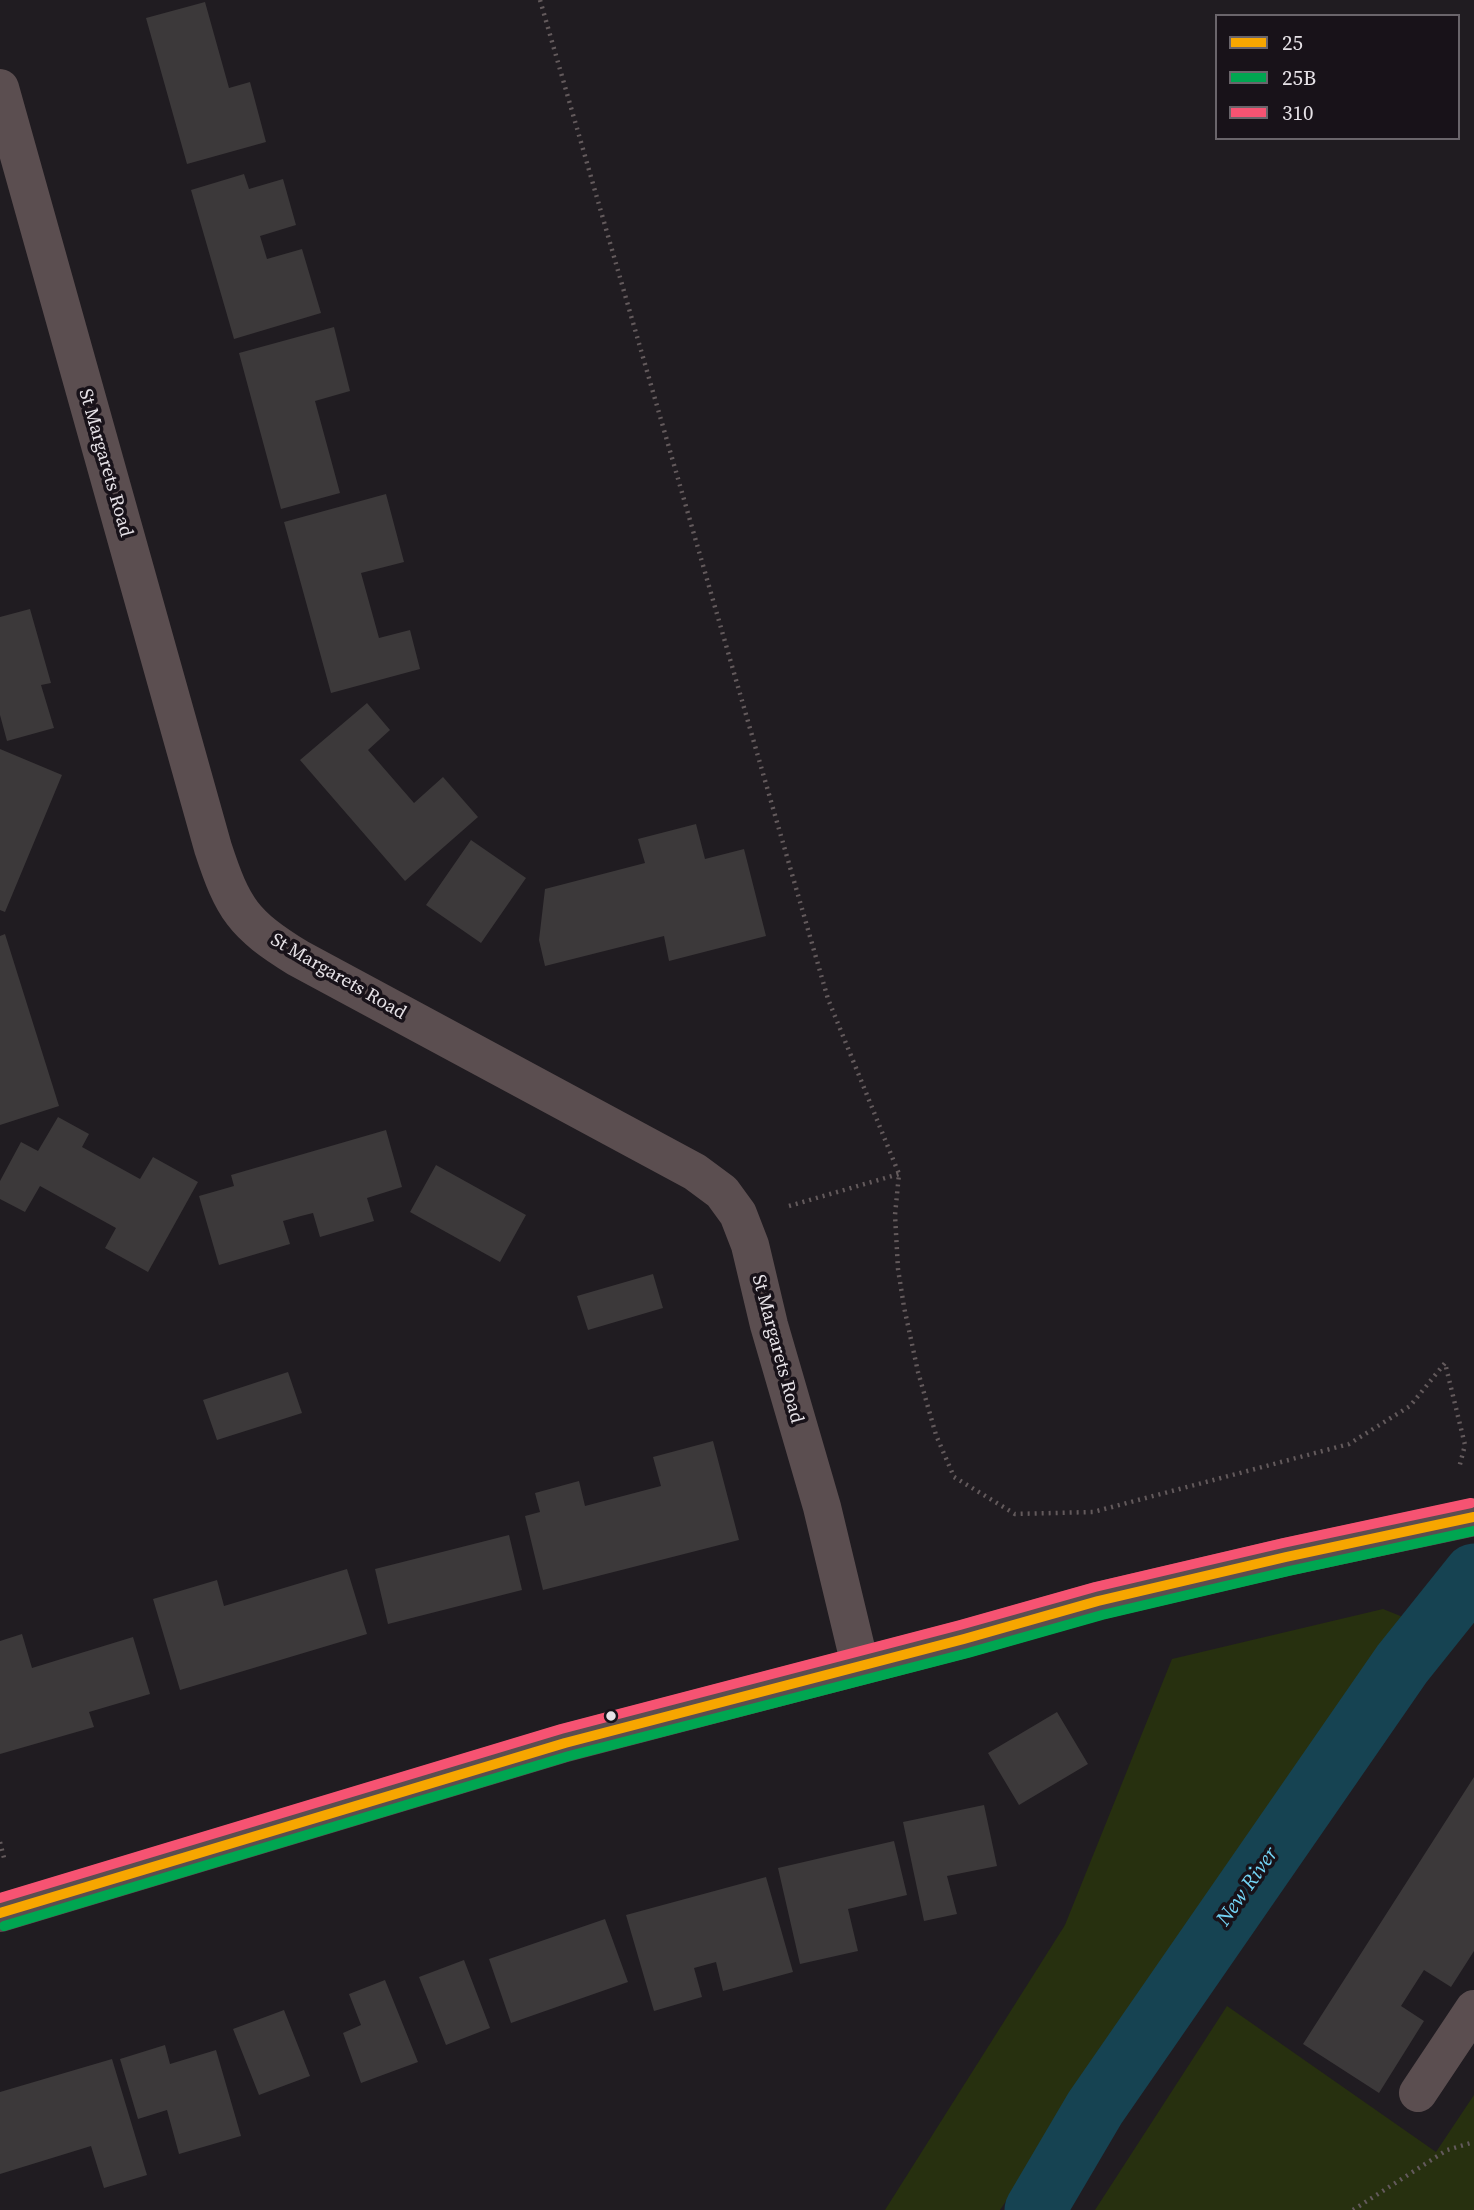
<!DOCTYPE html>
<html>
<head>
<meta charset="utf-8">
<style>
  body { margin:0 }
  #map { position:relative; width:1474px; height:2210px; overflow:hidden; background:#201c21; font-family:"Source Serif 4",serif }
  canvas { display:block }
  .legend { position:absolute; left:1215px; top:14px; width:245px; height:126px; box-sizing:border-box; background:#181219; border:2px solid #6a656b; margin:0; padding:9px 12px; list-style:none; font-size:21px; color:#e6e2e7 }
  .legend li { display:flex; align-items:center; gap:14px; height:35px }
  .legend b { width:35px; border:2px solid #6a656b }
</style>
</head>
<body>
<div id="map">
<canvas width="1474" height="2210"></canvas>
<ul class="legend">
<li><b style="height:9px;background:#f7a600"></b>25</li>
<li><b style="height:9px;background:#00a651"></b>25B</li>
<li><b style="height:9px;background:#f65372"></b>310</li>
</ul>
</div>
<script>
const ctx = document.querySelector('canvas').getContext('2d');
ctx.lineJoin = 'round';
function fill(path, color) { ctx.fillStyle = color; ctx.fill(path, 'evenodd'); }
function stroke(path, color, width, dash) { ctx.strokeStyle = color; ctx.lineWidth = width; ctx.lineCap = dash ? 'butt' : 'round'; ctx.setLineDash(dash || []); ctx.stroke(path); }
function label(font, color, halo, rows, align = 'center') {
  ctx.font = font + ' "Source Serif 4",serif'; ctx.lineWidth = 7; ctx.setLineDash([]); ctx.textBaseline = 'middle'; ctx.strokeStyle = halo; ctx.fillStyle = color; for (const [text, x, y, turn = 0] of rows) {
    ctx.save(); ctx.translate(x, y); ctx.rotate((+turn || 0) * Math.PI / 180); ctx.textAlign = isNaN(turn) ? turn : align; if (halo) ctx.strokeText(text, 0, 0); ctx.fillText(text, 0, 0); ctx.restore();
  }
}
const green = new Path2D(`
  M 1383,1609 L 1403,1617 L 1000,2210 L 885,2210 L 1065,1925 L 1172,1659 Z
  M 1227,2006 L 1436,2152 L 1474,2095 L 1474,2210 L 1095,2210 Z`);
const canal = new Path2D(`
  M 1035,2210 L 1095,2108 L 1402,1664 L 1474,1574`);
const building = new Path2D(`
  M 205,2 L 229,88 L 250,82 L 266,142 L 187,164 L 146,18 Z
  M 244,174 L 249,189 L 283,179 L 296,225 L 260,236 L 267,259 L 302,249 L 321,313 L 234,339 L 191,190 Z
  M 334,327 L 350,391 L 315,401 L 340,493 L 281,509 L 239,353 Z
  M 386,494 L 404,562 L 361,573 L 379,638 L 410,630 L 420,669 L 331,693 L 284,522 Z
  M 30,609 L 51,683 L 41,685 L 54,728 L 7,741 L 0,715 L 0,617 Z
  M 367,703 L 390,730 L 368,750 L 414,803 L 443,777 L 478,817 L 405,881 L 300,760 Z
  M 0,749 L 62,775 L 5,912 L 0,910 Z
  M 696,824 L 705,859 L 744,849 L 766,936 L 669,961 L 664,936 L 545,966 L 539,940 L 545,889 L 645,863 L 638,839 Z
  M 471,840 L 526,878 L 481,943 L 426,905 Z
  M 5,934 L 59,1106 L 0,1125 L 0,936 Z
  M 58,1117 L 89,1134 L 82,1147 L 140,1179 L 153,1157 L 198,1182 L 148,1272 L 105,1248 L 116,1228 L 40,1186 L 25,1212 L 0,1199 L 0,1181 L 21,1142 L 38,1151 Z
  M 386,1130 L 402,1187 L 367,1198 L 374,1221 L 320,1237 L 313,1213 L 301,1216 L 283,1221 L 290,1244 L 219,1265 L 199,1196 L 234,1186 L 231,1175 Z
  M 436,1165 L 526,1215 L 500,1262 L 410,1212 Z
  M 653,1274 L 663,1308 L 588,1330 L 577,1296 Z
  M 288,1372 L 302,1413 L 217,1440 L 203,1400 Z
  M 713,1441 L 739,1540 L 543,1590 L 525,1516 L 540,1512 L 535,1493 L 579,1481 L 585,1506 L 661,1486 L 653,1457 Z
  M 509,1535 L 522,1590 L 388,1624 L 375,1569 Z
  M 347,1569 L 367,1634 L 180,1690 L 153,1599 L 217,1580 L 224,1606 Z
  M 22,1634 L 32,1668 L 133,1637 L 150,1694 L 89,1712 L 94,1727 L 0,1754 L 0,1641 Z
  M 1057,1712 L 1088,1764 L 1019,1805 L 988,1753 Z
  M 1474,1777 L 1474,1951 L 1451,1987 L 1424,1970 L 1401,2006 L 1424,2021 L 1379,2093 L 1303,2044 Z
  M 984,1805 L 997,1866 L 947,1876 L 957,1914 L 924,1921 L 903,1822 Z
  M 894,1841 L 907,1895 L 848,1909 L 858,1951 L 800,1964 L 778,1868 Z
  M 766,1877 L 793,1972 L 723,1991 L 716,1962 L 694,1968 L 702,1997 L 654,2011 L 626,1915 Z
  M 605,1919 L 628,1982 L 511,2023 L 489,1959 Z
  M 464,1960 L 490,2028 L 446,2045 L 419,1977 Z
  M 385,1980 L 418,2062 L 361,2083 L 343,2033 L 361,2025 L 349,1994 Z
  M 284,2010 L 310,2076 L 259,2095 L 233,2029 Z
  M 165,2045 L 170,2064 L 216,2050 L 241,2136 L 179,2154 L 167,2110 L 138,2119 L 120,2059 Z
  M 112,2059 L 147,2175 L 104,2188 L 91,2146 L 0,2174 L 0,2092 Z`);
const path = new Path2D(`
  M 540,0 L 828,999 L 899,1174 L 895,1215 L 898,1269 L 904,1307 L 918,1372 L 936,1435 L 954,1477 L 1015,1514 L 1093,1512 L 1349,1444 L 1410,1406 L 1445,1363 L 1465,1445 L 1459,1468
  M 789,1206 L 899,1174
  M 0,1842 L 4,1858
  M 1353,2210 L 1447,2150 L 1474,2142`);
const minor = new Path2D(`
  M 0,88 L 213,848 C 233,909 243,924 298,958 L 695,1172 L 722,1192 L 738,1214 L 750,1245 L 769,1325 L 822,1507 L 860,1665
  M 0,1913 L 565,1743 L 964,1639 L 1098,1601 L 1286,1557 L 1474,1517
  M 1418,2093 L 1474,2009`);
const bus1 = new Path2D(`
  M 0,1913 L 565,1743 L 964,1639 L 1098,1601 L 1286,1557 L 1474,1517`);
const bus2 = new Path2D(`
  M 4,1926 L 569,1756 L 968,1653 L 1102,1615 L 1289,1571 L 1474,1531`);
const bus3 = new Path2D(`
  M 0,1898 L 561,1729 L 960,1625 L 1095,1587 L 1283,1543 L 1471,1503`);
const markers = [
  [611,1716,6,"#e6e2e7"]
];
const streetNames = [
  ["St Margarets Road",105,463,74],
  ["St Margarets Road",338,977,30],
  ["St Margarets Road",777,1349,75]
];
const waterNames = [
  ["New River",1248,1887,-55]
];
fill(green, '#27300f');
stroke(canal, '#164352', 61);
fill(building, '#3c393a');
stroke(path, '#635a5c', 4.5, [2, 5]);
stroke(minor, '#5b4e50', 38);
stroke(bus1, '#f7a600', 10);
stroke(bus2, '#00a651', 10);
stroke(bus3, '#f65372', 10);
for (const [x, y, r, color] of markers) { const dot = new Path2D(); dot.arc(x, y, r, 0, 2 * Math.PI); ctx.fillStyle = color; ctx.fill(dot); stroke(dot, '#181219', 2.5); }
label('19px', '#e6e2e7', '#181219', streetNames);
label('italic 21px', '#73d4f5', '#181219', waterNames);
</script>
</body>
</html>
